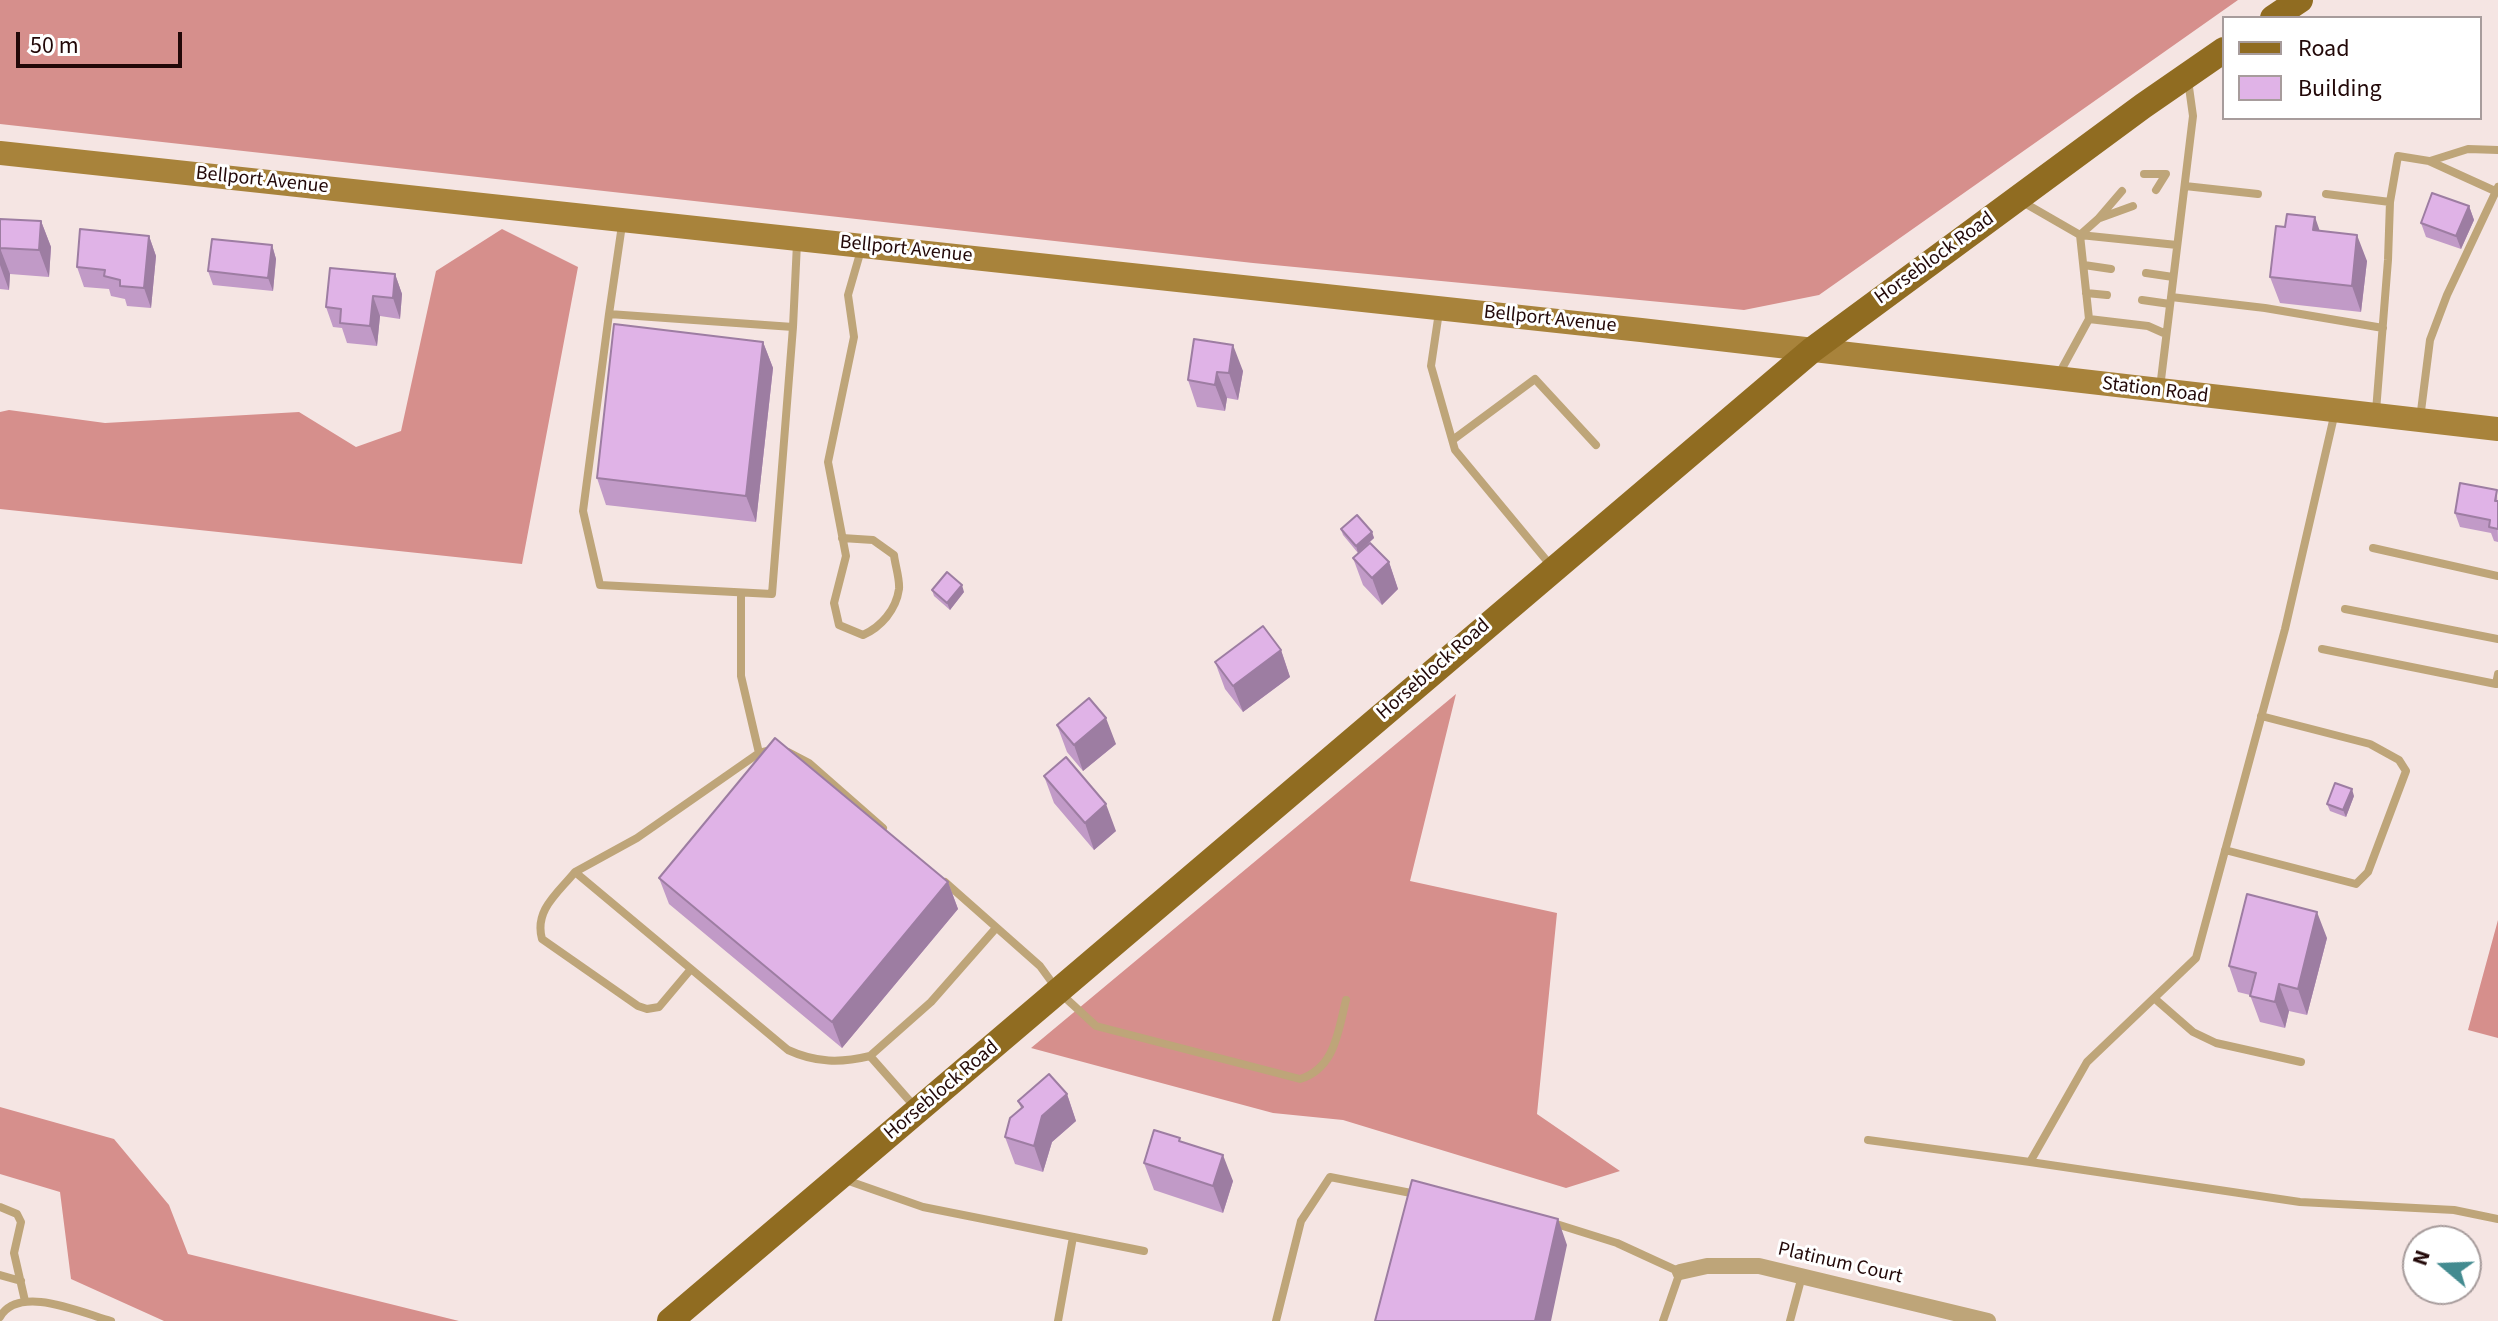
<!DOCTYPE html>
<html>
<head>
<meta charset="utf-8">
<style>
  body { margin:0 }
  #map { position:relative; width:2498px; height:1321px; overflow:hidden; background:#f5e5e3; font-family:"Source Sans 3",sans-serif }
  canvas { display:block }
  .legend { position:absolute; left:2222px; top:16px; width:260px; height:104px; box-sizing:border-box; background:#fff; border:2px solid #a79c9c; margin:0; padding:10px 14px; list-style:none; font-size:24px; color:#220808 }
  .legend li { display:flex; align-items:center; gap:16px; height:40px }
  .legend b { width:40px; border:2px solid #a79c9c }
  .north { position:absolute; left:2402px; top:1225px; width:80px; height:80px; box-sizing:border-box; background:#fff; border:2px solid #a79c9c; border-radius:50%; rotate:289deg; font-size:22px; font-weight:700; line-height:32px; text-align:center; color:#220808 }
  .north::after { content:''; display:block; margin:auto; width:28px; height:36px; background:#438b90; clip-path:polygon(50% 0,100% 100%,50% 72%,0 100%) }
  .scale { position:absolute; left:16px; top:32px; width:166px; height:36px; box-sizing:border-box; border:4px solid #220808; border-top:0; padding-left:10px; font-size:24px; line-height:28px; white-space:nowrap; color:#220808; -webkit-text-stroke:6px #fff; paint-order:stroke }
</style>
</head>
<body>
<div id="map">
<canvas width="2498" height="1321"></canvas>
<ul class="legend">
<li><b style="height:10px;background:#906c21"></b>Road</li>
<li><b style="height:22px;background:#e0b3e7"></b>Building</li>
</ul>
<div class="north">N</div>
<div class="scale">50 m</div>
</div>
<script>
const ctx = document.querySelector('canvas').getContext('2d');
ctx.lineJoin = 'round';
function fill(path, color) { ctx.fillStyle = color; ctx.fill(path, 'evenodd'); }
function stroke(path, color, width, dash) { ctx.strokeStyle = color; ctx.lineWidth = width; ctx.lineCap = dash ? 'butt' : 'round'; ctx.setLineDash(dash || []); ctx.stroke(path); }
function label(font, color, halo, rows, align = 'center') {
  ctx.font = font + ' "Source Sans 3",sans-serif'; ctx.lineWidth = 6; ctx.setLineDash([]); ctx.textBaseline = 'middle'; ctx.strokeStyle = halo; ctx.fillStyle = color; for (const [text, x, y, turn = 0] of rows) {
    ctx.save(); ctx.translate(x, y); ctx.rotate((+turn || 0) * Math.PI / 180); ctx.textAlign = isNaN(turn) ? turn : align; if (halo) ctx.strokeText(text, 0, 0); ctx.fillText(text, 0, 0); ctx.restore();
  }
}
const forest = new Path2D(`
  M 0,0 L 2238,0 L 1819,295 L 1744,310 L 1253,263 L 0,124 Z
  M 502,229 L 578,267 L 522,564 L 0,509 L 0,412 L 9,410 L 105,423 L 299,412 L 356,447 L 401,431 L 436,271 Z
  M 1456,694 L 1410,881 L 1557,913 L 1537,1114 L 1620,1171 L 1566,1188 L 1343,1120 L 1273,1113 L 1031,1048 Z
  M 2498,920 L 2498,1038 L 2468,1030 Z
  M 0,1107 L 114,1139 L 169,1205 L 188,1254 L 459,1321 L 164,1321 L 71,1279 L 60,1192 L 0,1174 Z`);
const lane = new Path2D(`
  M 2430,161 L 2468,149 L 2498,150
  M 2144,174 L 2166,174 L 2156,190
  M 2185,186 L 2258,194
  M 2326,194 L 2390,202
  M 2021,201 L 2080,235 L 2177,245
  M 2100,218 L 2133,206
  M 622,225 L 609,314 L 793,327 L 797,243
  M 2080,235 L 2098,219 L 2122,191
  M 2084,265 L 2111,269
  M 2146,273 L 2173,277
  M 2086,293 L 2107,295
  M 2171,297 L 2265,308 L 2383,328
  M 2142,300 L 2170,304
  M 1439,312 L 1431,366 L 1455,450 L 1552,567
  M 609,314 L 583,511 L 600,585 L 772,594 L 793,327
  M 2089,319 L 2148,326 L 2166,334
  M 2059,374 L 2089,319 L 2080,235
  M 2160,388 L 2193,116 L 2188,80
  M 2376,411 L 2388,260 L 2390,202 L 2398,156 L 2429,161 L 2495,191
  M 2335,412 L 2285,629 L 2196,958 L 2087,1062 L 2030,1162 L 2300,1202 L 2454,1210 L 2498,1219
  M 2420,419 L 2430,340 L 2447,295 L 2498,187
  M 1454,439 L 1535,379 L 1596,445
  M 842,538 L 873,540 L 894,555 C 895,565 900,579 899,589 C 896,610 881,627 863,635 L 839,625 L 834,603 L 846,556 L 828,462 L 854,337 L 848,295 L 861,250
  M 2373,548 L 2498,576
  M 741,593 L 741,676 L 759,753
  M 2345,609 L 2498,639
  M 2322,649 L 2496,684 L 2498,674
  M 788,752 L 809,763 L 883,828
  M 2225,850 L 2356,884 L 2368,872 L 2406,771 L 2399,760 L 2370,744 L 2261,716
  M 575,872 L 637,838 L 759,753 L 771,750
  M 945,882 L 1040,966 L 1059,992 L 1096,1026 L 1300,1079 C 1335,1068 1338,1032 1346,1000
  M 691,969 L 659,1007 L 647,1009 L 638,1006 L 542,939 C 534,910 558,893 575,872 L 788,1050 C 816,1063 841,1063 870,1056 L 915,1107
  M 2154,998 L 2193,1032 L 2216,1043 L 2301,1062
  M 870,1056 L 931,1002 L 996,928
  M 1868,1140 L 2030,1162
  M 843,1179 L 923,1207 L 1144,1251
  M 0,1207 L 17,1214 L 21,1222 L 14,1253 L 25,1301
  M 1550,1222 L 1617,1243 L 1680,1272 L 1663,1321
  M 0,1275 L 21,1281
  M 0,1317 C 19,1284 82,1313 111,1321
  M 1058,1321 L 1073,1237
  M 1276,1321 L 1301,1221 L 1330,1177 L 1416,1194
  M 1790,1321 L 1802,1276`);
const street = new Path2D(`
  M 1680,1272 L 1707,1266 L 1759,1266 L 1988,1321`);
const secondary = new Path2D(`
  M 0,153 L 1641,330 L 2498,429`);
const primary = new Path2D(`
  M 2273,18 L 2300,0
  M 670,1321 L 1812,350 L 2143,106 L 2224,50`);
const wall = new Path2D(`
  M 2469,206 L 2474,220 L 2461,249 L 2426,237 L 2421,223 Z
  M 0,219 L 41,221 L 51,247 L 49,277 L 10,274 L 9,290 L 0,289 Z
  M 2320,231 L 2367,261 L 2361,312 L 2280,303 L 2270,277 Z
  M 149,236 L 156,256 L 151,308 L 127,306 L 125,299 L 111,296 L 109,289 L 84,287 L 77,267 Z
  M 272,245 L 276,259 L 273,291 L 213,285 L 208,271 Z
  M 395,274 L 402,294 L 400,319 L 380,316 L 377,346 L 347,343 L 342,328 L 333,327 L 326,307 Z
  M 1194,339 L 1243,371 L 1238,400 L 1227,398 L 1225,411 L 1197,407 L 1188,380 Z
  M 763,342 L 773,368 L 756,522 L 606,505 L 597,478 Z
  M 2497,490 L 2498,542 L 2494,541 L 2491,533 L 2460,527 L 2455,513 Z
  M 1341,529 L 1372,532 L 1374,538 L 1358,553 L 1343,535 Z
  M 1353,558 L 1389,562 L 1398,589 L 1382,605 L 1363,585 Z
  M 932,590 L 964,592 L 950,610 L 934,596 Z
  M 1281,650 L 1290,677 L 1243,712 L 1225,689 L 1215,662 Z
  M 1057,725 L 1116,744 L 1083,771 L 1067,752 Z
  M 1044,776 L 1116,831 L 1094,850 L 1054,803 Z
  M 2354,796 L 2346,817 L 2330,811 L 2327,804 Z
  M 659,878 L 948,882 L 958,909 L 842,1048 L 669,904 Z
  M 2327,938 L 2307,1015 L 2289,1011 L 2285,1028 L 2260,1022 L 2250,995 L 2238,992 L 2229,966 Z
  M 1067,1094 L 1076,1121 L 1052,1142 L 1043,1172 L 1015,1164 L 1005,1137 L 1021,1108 L 1018,1101 Z
  M 1181,1142 L 1233,1181 L 1223,1213 L 1154,1190 L 1144,1163 Z`);
const shadedWall = new Path2D(`
  M 2469,206 L 2474,220 L 2461,249 L 2456,236 Z
  M 2315,217 L 2324,243 L 2313,230 Z
  M 41,221 L 51,247 L 49,277 L 39,250 Z
  M 2357,235 L 2367,261 L 2361,312 L 2352,286 Z
  M 149,236 L 156,256 L 151,308 L 144,288 Z
  M 272,245 L 276,259 L 273,291 L 268,278 Z
  M 0,248 L 10,274 L 9,290 L 0,265 Z
  M 395,274 L 402,294 L 400,319 L 393,298 Z
  M 373,296 L 380,316 L 377,346 L 370,326 Z
  M 763,342 L 773,368 L 756,522 L 746,496 Z
  M 1233,345 L 1243,371 L 1238,400 L 1229,373 Z
  M 1217,372 L 1227,398 L 1225,411 L 1215,385 Z
  M 1372,532 L 1374,538 L 1358,553 L 1356,546 Z
  M 1389,562 L 1398,589 L 1382,605 L 1372,578 Z
  M 962,585 L 964,592 L 950,610 L 947,603 Z
  M 1281,650 L 1290,677 L 1243,712 L 1233,686 Z
  M 1106,718 L 1116,744 L 1083,771 L 1074,745 Z
  M 2352,789 L 2354,796 L 2346,817 L 2343,810 Z
  M 1106,804 L 1116,831 L 1094,850 L 1085,823 Z
  M 948,882 L 958,909 L 842,1048 L 832,1022 Z
  M 2317,912 L 2327,938 L 2307,1015 L 2298,989 Z
  M 2279,984 L 2289,1011 L 2285,1028 L 2275,1002 Z
  M 1067,1094 L 1076,1121 L 1052,1142 L 1043,1172 L 1034,1146 L 1042,1116 Z
  M 1223,1155 L 1233,1181 L 1223,1213 L 1213,1186 Z
  M 1558,1219 L 1567,1245 L 1551,1321 L 1535,1321 Z`);
const building = new Path2D(`
  M 2432,193 L 2469,206 L 2456,236 L 2421,223 Z
  M 2287,214 L 2315,217 L 2313,230 L 2357,235 L 2352,286 L 2270,277 L 2276,226 L 2285,227 Z
  M 0,219 L 41,221 L 39,250 L 0,248 L 0,253 Z
  M 80,229 L 149,236 L 144,288 L 120,286 L 120,280 L 104,276 L 105,270 L 77,267 Z
  M 212,239 L 272,245 L 268,278 L 208,271 Z
  M 330,268 L 395,274 L 393,298 L 373,296 L 370,326 L 340,323 L 341,309 L 326,307 Z
  M 614,324 L 763,342 L 746,496 L 597,478 Z
  M 1194,339 L 1233,345 L 1229,373 L 1217,372 L 1215,385 L 1188,380 Z
  M 2460,483 L 2497,490 L 2495,501 L 2498,501 L 2498,529 L 2489,527 L 2490,520 L 2455,513 Z
  M 1357,515 L 1372,532 L 1356,546 L 1341,529 Z
  M 1370,543 L 1389,562 L 1372,578 L 1353,558 Z
  M 947,572 L 962,585 L 947,603 L 932,590 Z
  M 1263,626 L 1281,650 L 1233,686 L 1215,662 Z
  M 1089,698 L 1106,718 L 1074,745 L 1057,725 Z
  M 775,738 L 948,882 L 832,1022 L 659,878 Z
  M 1066,757 L 1106,804 L 1085,823 L 1044,776 Z
  M 2335,783 L 2352,789 L 2343,810 L 2327,804 Z
  M 2247,894 L 2317,912 L 2298,989 L 2279,984 L 2275,1002 L 2250,996 L 2256,973 L 2229,966 Z
  M 1049,1074 L 1067,1094 L 1042,1116 L 1034,1146 L 1005,1137 L 1010,1118 L 1023,1107 L 1018,1101 Z
  M 1154,1130 L 1180,1138 L 1179,1141 L 1223,1155 L 1213,1186 L 1144,1163 Z
  M 1412,1180 L 1558,1219 L 1535,1321 L 1375,1321 Z`);
const streetNames = [
  ["Bellport Avenue",262,181,6],
  ["Bellport Avenue",906,250,6],
  ["Horseblock Road",1935,259,-36],
  ["Bellport Avenue",1550,320,6],
  ["Station Road",2155,391,7],
  ["Horseblock Road",1434,670,-41],
  ["Horseblock Road",942,1091,-40],
  ["Platinum Court",1840,1264,13]
];
fill(forest, '#d68f8c');
stroke(lane, '#bea579', 8);
stroke(street, '#bea579', 16);
stroke(secondary, '#a8833b', 24);
stroke(primary, '#906c21', 26);
fill(wall, '#c19ac7');
fill(shadedWall, '#9d7da2');
fill(building, '#e0b3e7');
stroke(building, '#9d7da2', 2);
label('20px', '#220808', '#fff', streetNames);
</script>
</body>
</html>
